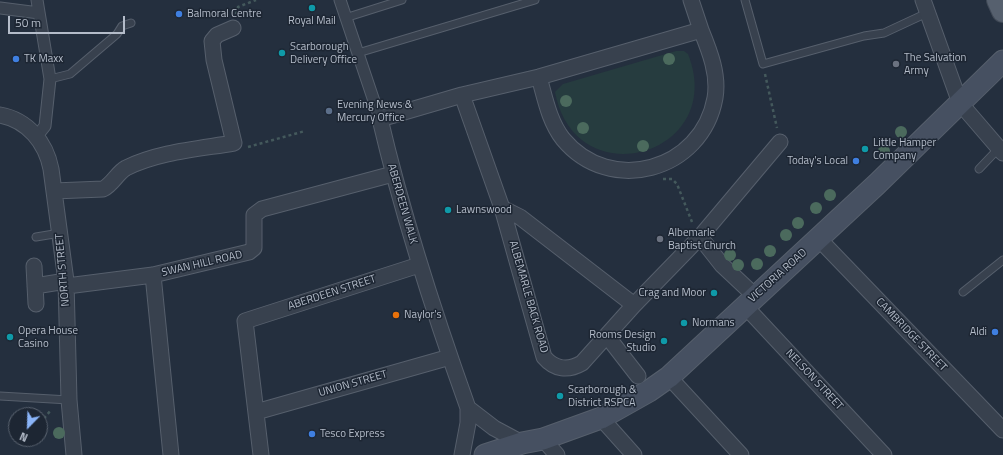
<!DOCTYPE html>
<html>
<head>
<meta charset="utf-8">
<style>
  body { margin:0 }
  #map { position:relative; width:1003px; height:455px; overflow:hidden; background:#242f3e; font-family:"Titillium Web",sans-serif }
  canvas { display:block }
  .north { position:absolute; left:8px; top:407px; width:40px; height:40px; box-sizing:border-box; background:#1d2633; border:1px solid #59626f; border-radius:50%; rotate:203deg; font-size:11px; font-weight:700; line-height:16px; text-align:center; color:#b4bcc9 }
  .north::after { content:''; display:block; margin:auto; width:14px; height:18px; background:#8ab4f8; clip-path:polygon(50% 0,100% 100%,50% 72%,0 100%) }
  .scale { position:absolute; left:8px; top:16px; width:117px; height:18px; box-sizing:border-box; border:2px solid #b4bcc9; border-top:0; padding-left:5px; font-size:12px; line-height:14px; white-space:nowrap; color:#b4bcc9; -webkit-text-stroke:3px #1d2633; paint-order:stroke }
</style>
</head>
<body>
<div id="map">
<canvas width="1003" height="455"></canvas>
<div class="north">N</div>
<div class="scale">50 m</div>
</div>
<script>
const ctx = document.querySelector('canvas').getContext('2d');
ctx.lineJoin = 'round';
function fill(path, color) { ctx.fillStyle = color; ctx.fill(path, 'evenodd'); }
function stroke(path, color, width, dash) { ctx.strokeStyle = color; ctx.lineWidth = width; ctx.lineCap = dash ? 'butt' : 'round'; ctx.setLineDash(dash || []); ctx.stroke(path); }
function label(font, color, halo, rows, align = 'center') {
  ctx.font = font + ' "Titillium Web",sans-serif'; ctx.lineWidth = 3; ctx.setLineDash([]); ctx.textBaseline = 'middle'; ctx.strokeStyle = halo; ctx.fillStyle = color; for (const [text, x, y, turn = 0] of rows) {
    ctx.save(); ctx.translate(x, y); ctx.rotate((+turn || 0) * Math.PI / 180); ctx.textAlign = isNaN(turn) ? turn : align; if (halo) ctx.strokeText(text, 0, 0); ctx.fillText(text, 0, 0); ctx.restore();
  }
}
const green = new Path2D(`
  M 676,51 L 684,51 L 688,54 C 728,155 575,199 555,92 L 563,84 Z`);
const path = new Path2D(`
  M 236,14 L 238,7 L 256,0
  M 765,74 L 777,128
  M 248,147 L 305,131
  M 663,179 L 672,179 L 677,184 L 692,222
  M 40,423 L 51,410`);
const service = new Path2D(`
  M 745,0 L 763,64 L 864,36 L 884,33 L 927,13
  M 345,18 L 402,0
  M 358,53 L 535,0
  M 50,79 L 70,74 L 117,34 L 122,26 L 131,23
  M 979,169 L 999,148
  M 36,237 L 60,233
  M 963,292 L 1003,260
  M 0,396 L 69,400`);
const pedestrian = new Path2D(`
  M 340,0 L 380,119
  M 0,8 L 39,13
  M 37,136 L 45,126 L 50,79 L 37,0`);
const minor = new Path2D(`
  M 923,0 L 960,103 L 1003,153
  M 539,77 C 545,98 549,121 563,139 C 610,196 702,171 715,98 C 719,75 710,52 701,30
  M 462,95 L 502,208 L 544,357 C 555,370 568,371 582,363 L 634,305 L 700,237 L 780,142
  M 0,115 C 28,120 46,143 51,169 L 66,281 L 69,400 L 74,455
  M 54,191 L 103,189 C 113,184 117,173 126,168 C 158,152 198,149 234,143 L 214,60 L 212,41 L 217,35 L 233,28
  M 502,208 L 520,217 L 634,305
  M 700,237 L 722,265 L 755,296
  M 819,239 L 1003,430
  M 34,266 L 36,304
  M 153,275 L 171,455
  M 35,286 L 66,281
  M 67,286 L 153,275 L 249,252 L 254,248 L 254,215 L 262,209 L 393,174
  M 745,306 L 884,455
  M 607,336 L 638,376
  M 669,377 L 741,455
  M 468,408 L 494,428 L 522,443
  M 256,412 L 450,357
  M 601,418 L 634,455
  M 543,439 L 557,455
  M 261,455 L 245,321 L 419,265
  M 462,455 L 468,423 L 468,408 C 434,313 403,217 380,119 L 462,95 L 539,77 L 701,30 L 691,0`);
const secondary = new Path2D(`
  M 485,455 L 522,443 L 543,439 L 601,418 L 649,391 L 669,377 L 877,184 L 1003,61`);
const primary = new Path2D(`
  M 998,0 L 1003,11`);
const trees = [
  [669,59],
  [566,101],
  [583,128],
  [901,132],
  [643,146],
  [884,151],
  [830,195],
  [816,208],
  [798,223],
  [786,235],
  [770,251],
  [730,255],
  [757,264],
  [738,265],
  [59,433]
];
const markers = [
  [312,8,4,"#0f9aa8"],
  [179,14,4,"#3f7fe0"],
  [282,53,4,"#0f9aa8"],
  [16,59,4,"#3f7fe0"],
  [896,64,4,"#6b7280"],
  [329,111,4,"#5c6f8a"],
  [865,149,4,"#0f9aa8"],
  [856,161,4,"#3f7fe0"],
  [448,210,4,"#0f9aa8"],
  [660,239,4,"#6b7280"],
  [714,293,4,"#0f9aa8"],
  [396,315,4,"#e8710a"],
  [684,323,4,"#0f9aa8"],
  [995,332,4,"#3f7fe0"],
  [10,337,4,"#0f9aa8"],
  [664,341,4,"#0f9aa8"],
  [560,396,4,"#0f9aa8"],
  [312,434,4,"#3f7fe0"]
];
const poiNames = [
  ["Balmoral Centre",187,14],
  ["Royal Mail",312,21,"center"],
  ["Scarborough",290,47],
  ["Delivery Office",290,60],
  ["The Salvation",904,58],
  ["Army",904,71],
  ["TK Maxx",24,59],
  ["Evening News &",337,105],
  ["Mercury Office",337,118],
  ["Little Hamper",873,143],
  ["Company",873,156],
  ["Today's Local",848,161,"right"],
  ["Lawnswood",456,210],
  ["Albemarle",668,233],
  ["Baptist Church",668,246],
  ["Crag and Moor",706,293,"right"],
  ["Naylor's",404,315],
  ["Normans",692,323],
  ["Opera House",18,331],
  ["Casino",18,344],
  ["Aldi",987,332,"right"],
  ["Rooms Design",656,335,"right"],
  ["Studio",656,348,"right"],
  ["Scarborough &",568,390],
  ["District RSPCA",568,403],
  ["Tesco Express",320,434]
];
const streetNames = [
  ["ABERDEEN WALK",402,204,74],
  ["SWAN HILL ROAD",202,264,-13],
  ["NORTH STREET",63,270,-95],
  ["VICTORIA ROAD",778,276,-42],
  ["ABERDEEN STREET",332,293,-18],
  ["ALBEMARLE BACK ROAD",528,297,74],
  ["CAMBRIDGE STREET",911,335,46],
  ["NELSON STREET",814,380,47],
  ["UNION STREET",353,384,-16]
];
fill(green, '#263c3f');
stroke(service, '#565f6c', 9);
stroke(pedestrian, '#565f6c', 13);
stroke(minor, '#565f6c', 17);
stroke(secondary, '#565f6c', 23);
stroke(primary, '#414a57', 24);
stroke(path, '#44595c', 2.5, [3, 3]);
stroke(service, '#38414e', 7);
stroke(pedestrian, '#38414e', 11);
stroke(minor, '#38414e', 15);
stroke(secondary, '#465061', 21);
stroke(primary, '#56606e', 22);
ctx.fillStyle = '#4b6a5d';
for (const [x, y] of trees) { ctx.beginPath(); ctx.arc(x, y, 6, 0, 2 * Math.PI); ctx.fill(); }
for (const [x, y, r, color] of markers) { const dot = new Path2D(); dot.arc(x, y, r, 0, 2 * Math.PI); ctx.fillStyle = color; ctx.fill(dot); stroke(dot, '#1d2633', 1.5); }
label('11px', '#b4bcc9', '#1d2633', poiNames, 'left');
label('11px', '#b4bcc9', '#1d2633', streetNames);
</script>
</body>
</html>
